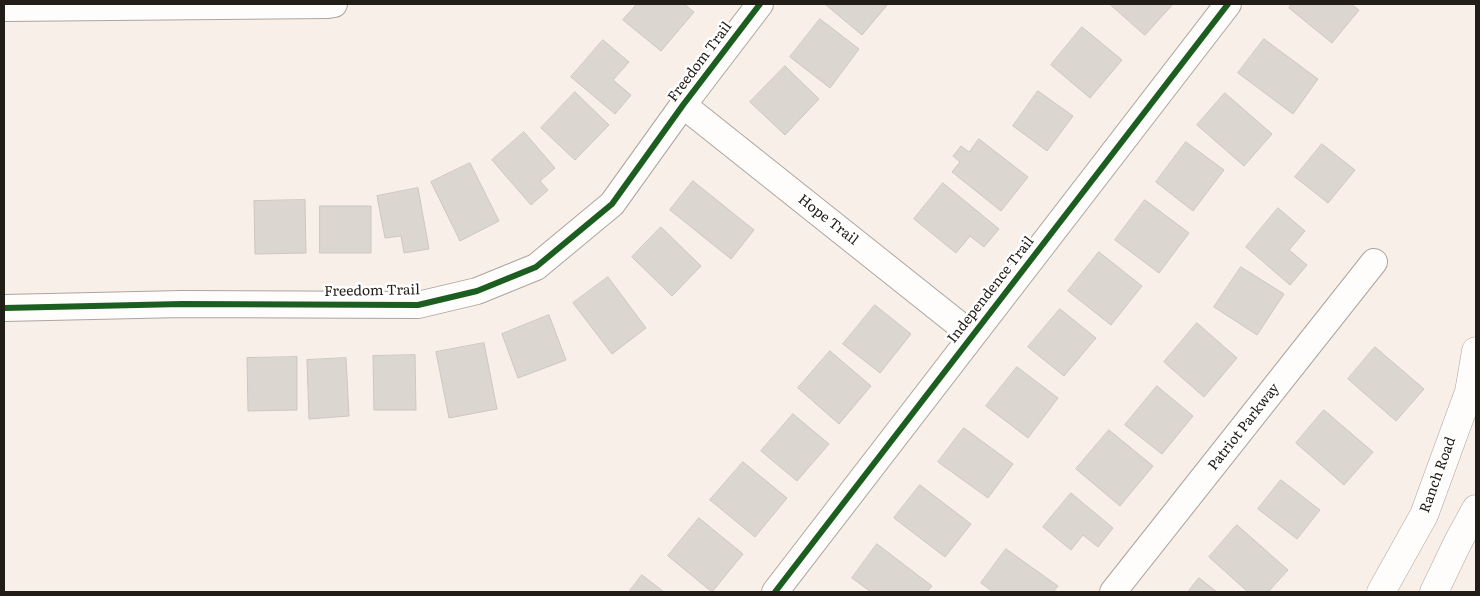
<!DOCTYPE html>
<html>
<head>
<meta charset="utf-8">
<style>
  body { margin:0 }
  #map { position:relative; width:1480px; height:596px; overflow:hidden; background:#f8efe8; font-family:Literata,serif }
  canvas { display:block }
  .frame { position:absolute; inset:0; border:5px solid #231d18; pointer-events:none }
</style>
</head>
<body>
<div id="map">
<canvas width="1480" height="596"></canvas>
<div class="frame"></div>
</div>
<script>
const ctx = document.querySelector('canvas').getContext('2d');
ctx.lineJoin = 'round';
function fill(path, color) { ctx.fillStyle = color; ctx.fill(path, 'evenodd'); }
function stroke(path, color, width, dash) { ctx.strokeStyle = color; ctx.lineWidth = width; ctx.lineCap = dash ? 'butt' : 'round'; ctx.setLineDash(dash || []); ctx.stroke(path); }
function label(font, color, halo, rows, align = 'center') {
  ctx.font = font + ' Literata,serif'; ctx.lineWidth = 5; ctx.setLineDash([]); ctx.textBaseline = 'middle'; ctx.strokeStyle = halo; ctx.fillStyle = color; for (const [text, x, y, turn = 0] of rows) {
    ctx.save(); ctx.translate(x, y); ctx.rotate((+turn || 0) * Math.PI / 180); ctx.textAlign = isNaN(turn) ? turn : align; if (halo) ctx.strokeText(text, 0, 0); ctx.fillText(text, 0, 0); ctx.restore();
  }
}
const building = new Path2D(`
  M 637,4 L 684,4 L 694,12 L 661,51 L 623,20 Z
  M 827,4 L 888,4 L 862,35 L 826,5 Z
  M 1110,4 L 1173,4 L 1145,35 Z
  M 1292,4 L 1351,4 L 1359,10 L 1332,43 L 1289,8 Z
  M 820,19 L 859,49 L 830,88 L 790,57 Z
  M 1082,27 L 1122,60 L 1090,98 L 1051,65 Z
  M 1264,39 L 1318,79 L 1293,114 L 1238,73 Z
  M 603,40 L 629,62 L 613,80 L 631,95 L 615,114 L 571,77 Z
  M 785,66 L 819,99 L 785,135 L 750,102 Z
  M 1038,91 L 1073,116 L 1047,151 L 1013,126 Z
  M 575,92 L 609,125 L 575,160 L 541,128 Z
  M 1225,93 L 1272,134 L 1244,166 L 1197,125 Z
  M 524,132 L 555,168 L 540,181 L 548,190 L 531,205 L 492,160 Z
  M 979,139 L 1028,177 L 1001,211 L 952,172 L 960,162 L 953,156 L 961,146 L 969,152 Z
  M 1186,142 L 1224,170 L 1193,211 L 1156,182 Z
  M 1322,144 L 1355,170 L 1328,203 L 1295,177 Z
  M 470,163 L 499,221 L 460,241 L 431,182 Z
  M 693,181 L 754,230 L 731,259 L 670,210 Z
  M 943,183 L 999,229 L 984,247 L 970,236 L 956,253 L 914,219 Z
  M 418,188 L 429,249 L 404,253 L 401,236 L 385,238 L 377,196 Z
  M 305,200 L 306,253 L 255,254 L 254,201 Z
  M 1145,200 L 1189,233 L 1159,273 L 1115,240 Z
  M 320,206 L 371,206 L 371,253 L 320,253 Z
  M 1278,208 L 1305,231 L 1289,250 L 1307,265 L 1290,285 L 1246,247 Z
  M 661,227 L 701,266 L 672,296 L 632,257 Z
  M 1099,252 L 1142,286 L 1111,325 L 1068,291 Z
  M 1241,267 L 1284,294 L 1257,335 L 1214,307 Z
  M 608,277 L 646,328 L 612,354 L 573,303 Z
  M 875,305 L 911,334 L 880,373 L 843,344 Z
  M 1060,309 L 1096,338 L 1064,376 L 1028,347 Z
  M 549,315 L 566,360 L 518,378 L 502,334 Z
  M 1197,323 L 1237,358 L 1204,397 L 1164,362 Z
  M 484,343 L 497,409 L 449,418 L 436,352 Z
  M 1375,347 L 1424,389 L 1396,421 L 1348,379 Z
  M 830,351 L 871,386 L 839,424 L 798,388 Z
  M 415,355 L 416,410 L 374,410 L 373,356 Z
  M 297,357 L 297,410 L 248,411 L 247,358 Z
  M 346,358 L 349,416 L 309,419 L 307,360 Z
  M 1017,367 L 1058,398 L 1028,438 L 986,406 Z
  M 1157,386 L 1193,416 L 1162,454 L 1125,425 Z
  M 1324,410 L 1373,452 L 1344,485 L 1296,443 Z
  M 793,414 L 829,444 L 797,481 L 761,451 Z
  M 964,428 L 1013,464 L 988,498 L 938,462 Z
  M 1109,430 L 1153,466 L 1120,506 L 1076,469 Z
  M 743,462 L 787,498 L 755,537 L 710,500 Z
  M 1281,480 L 1320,510 L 1297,539 L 1258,509 Z
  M 920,485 L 971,524 L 945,557 L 894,518 Z
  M 1071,493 L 1113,528 L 1098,547 L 1083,535 L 1071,550 L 1043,527 Z
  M 699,518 L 743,554 L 712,592 L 668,556 Z
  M 1237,525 L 1288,570 L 1268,592 L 1248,592 L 1209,557 Z
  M 877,544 L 932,586 L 927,592 L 871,592 L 852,578 Z
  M 1006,549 L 1058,586 L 1053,592 L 993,592 L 981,583 Z
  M 642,575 L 664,592 L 629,592 Z
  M 1199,578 L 1217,592 L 1188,592 Z`);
const street = new Path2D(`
  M 4,8 L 328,5 L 334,4
  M 683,105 L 972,335
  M 4,308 L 182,304 L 418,305 L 477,291 L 536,267 L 612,204 L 683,105 L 760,4
  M 775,592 L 1228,4
  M 1113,592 L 1374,262`);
const secondary = new Path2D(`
  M 1381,592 L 1424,515 L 1469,392 L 1476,351
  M 1434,592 L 1458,542 L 1476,509`);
const cycleway = new Path2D(`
  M 4,308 L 182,304 L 418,305 L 477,291 L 536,267 L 612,204 L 683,105 L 760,4
  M 775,592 L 1228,4`);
const streetNames = [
  ["Freedom Trail",700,62,-53],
  ["Hope Trail",828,220,38],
  ["Independence Trail",991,290,-52],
  ["Freedom Trail",372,291,-1],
  ["Patriot Parkway",1244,427,-52],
  ["Ranch Road",1438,475,-70]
];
fill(building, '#dcd6d0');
stroke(building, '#cdc6c0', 1);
stroke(street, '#aca49f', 28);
stroke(secondary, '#aca49f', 29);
stroke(street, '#fefdfc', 26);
stroke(secondary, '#fefdfc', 28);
stroke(cycleway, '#1b5e20', 6);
label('14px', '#231d18', '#fff', streetNames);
</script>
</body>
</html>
